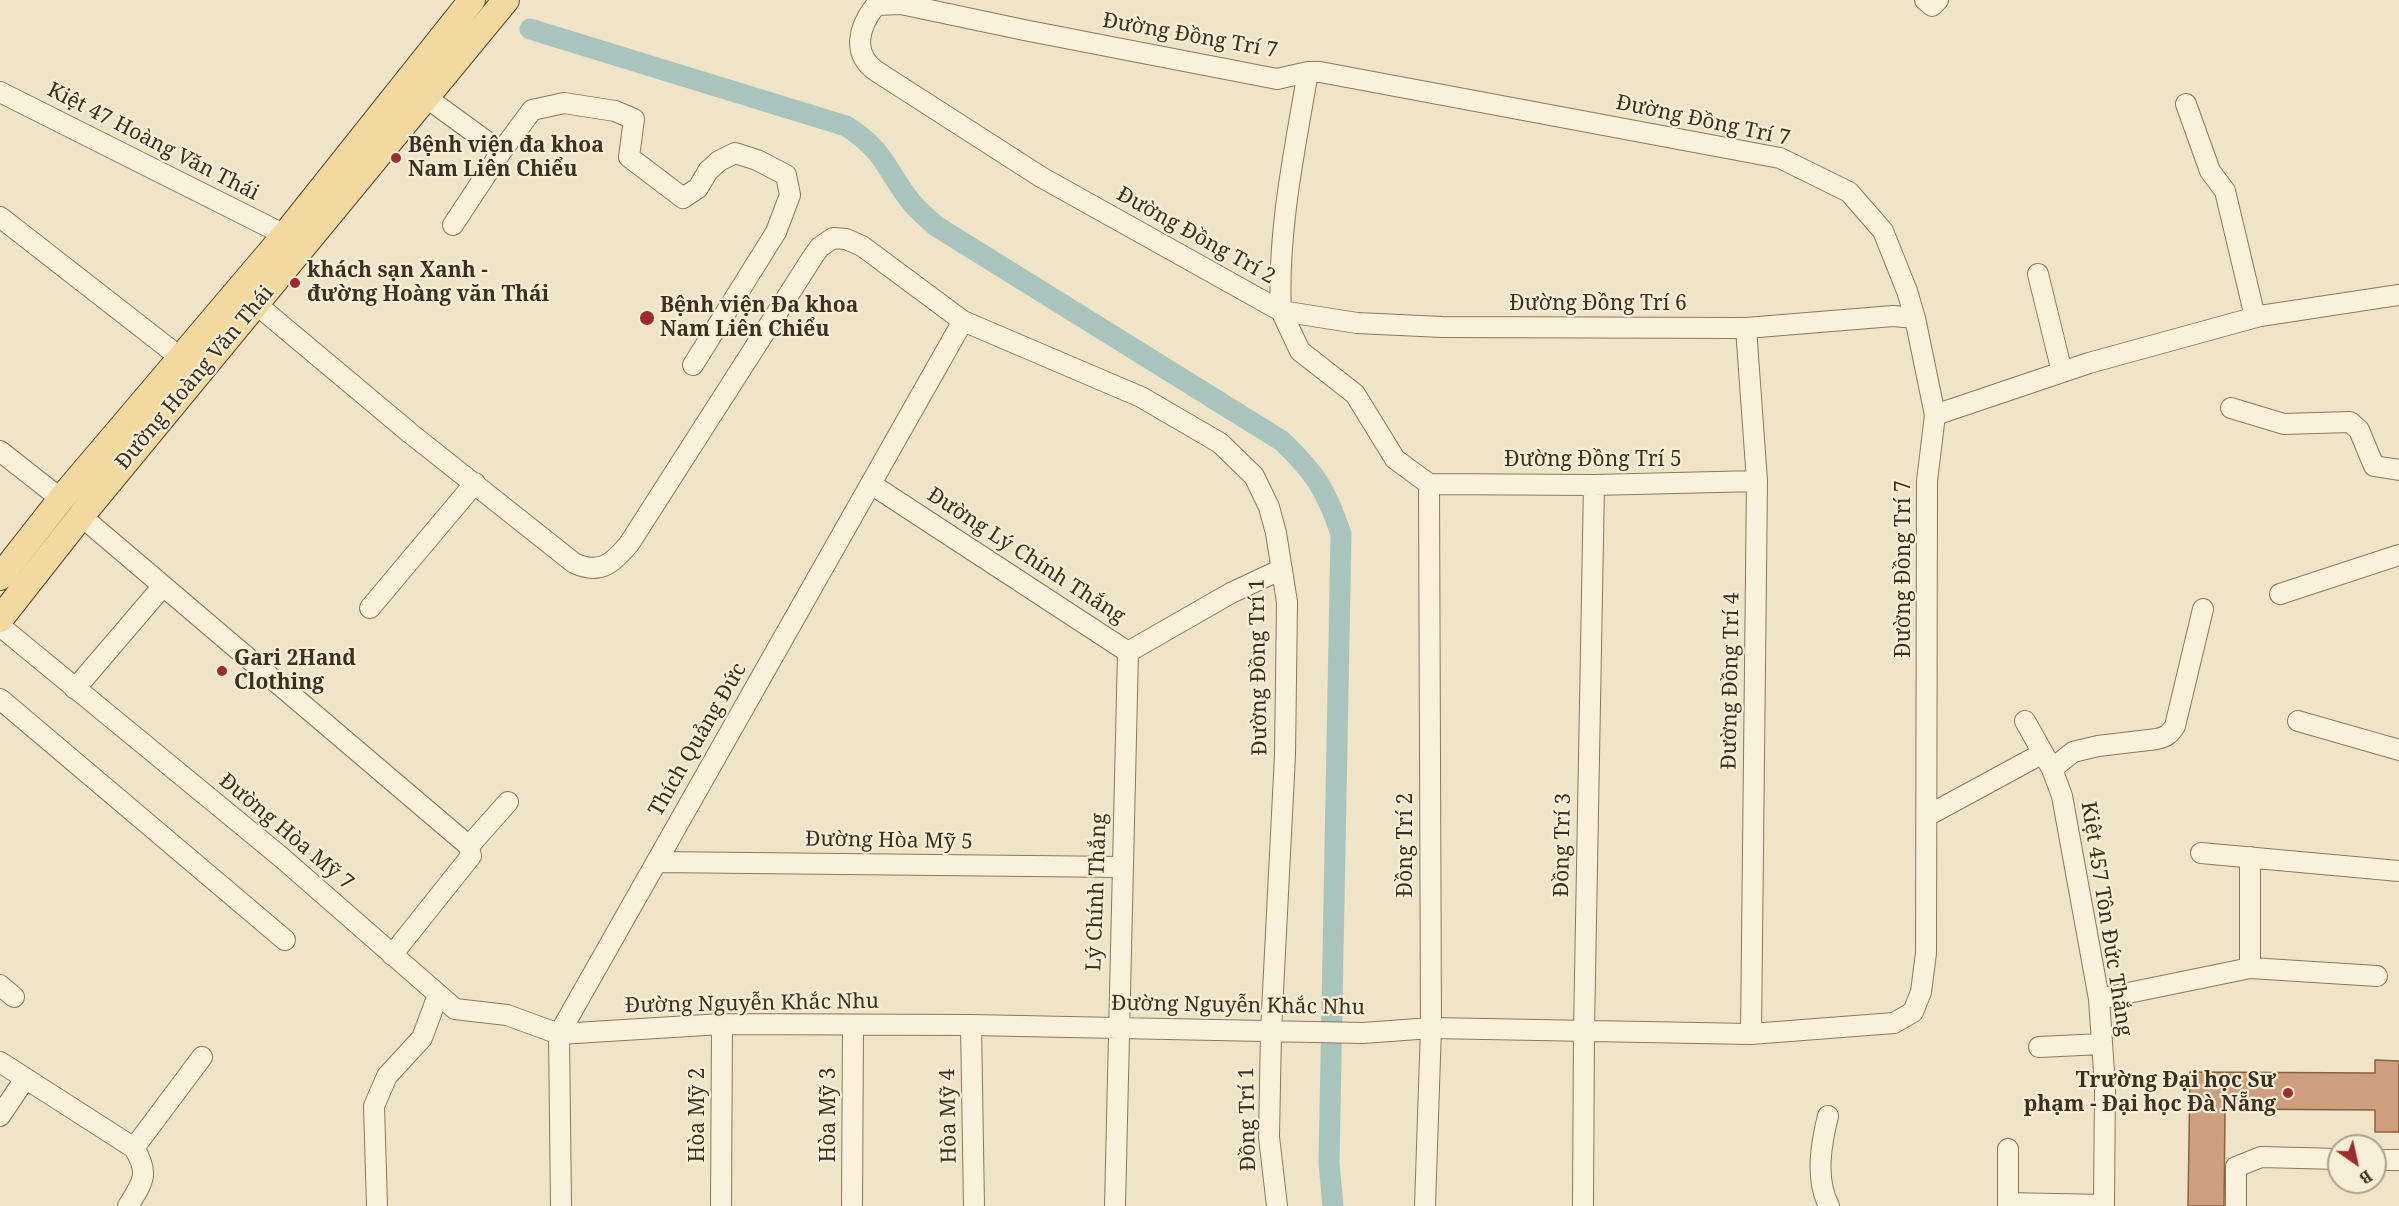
<!DOCTYPE html>
<html>
<head>
<meta charset="utf-8">
<style>
  body { margin:0 }
  #map { position:relative; width:2399px; height:1206px; overflow:hidden; background:#f0e4c8; font-family:"Noto Serif",serif }
  canvas { display:block }
  .north { position:absolute; left:2327px; top:1134px; width:60px; height:60px; box-sizing:border-box; background:#f7eed8; border:2px solid #ada18e; border-radius:50%; rotate:146deg; font-size:16px; font-weight:700; line-height:24px; text-align:center; color:#3d2e20 }
  .north::after { content:''; display:block; margin:auto; width:21px; height:27px; background:#9e2a2b; clip-path:polygon(50% 0,100% 100%,50% 72%,0 100%) }
</style>
</head>
<body>
<div id="map">
<canvas width="2399" height="1206"></canvas>
<div class="north">B</div>
</div>
<script>
const ctx = document.querySelector('canvas').getContext('2d');
ctx.lineJoin = 'round';
function stroke(path, color, width, dash) { ctx.strokeStyle = color; ctx.lineWidth = width; ctx.lineCap = dash ? 'butt' : 'round'; ctx.setLineDash(dash || []); ctx.stroke(path); }
function fill(path, color) { ctx.fillStyle = color; ctx.fill(path, 'evenodd'); }
function label(font, color, halo, rows, align = 'center') {
  ctx.font = font + ' "Noto Serif",serif'; ctx.lineWidth = 4.5; ctx.setLineDash([]); ctx.textBaseline = 'middle'; ctx.strokeStyle = halo; ctx.fillStyle = color; for (const [text, x, y, turn = 0] of rows) {
    ctx.save(); ctx.translate(x, y); ctx.rotate((+turn || 0) * Math.PI / 180); ctx.textAlign = isNaN(turn) ? turn : align; if (halo) ctx.strokeText(text, 0, 0); ctx.fillText(text, 0, 0); ctx.restore();
  }
}
const canal = new Path2D(`
  M 530,29 L 846,126 C 886,151 886,171 912,203 C 919,211 928,219 936,226 L 1282,441 C 1316,474 1326,490 1341,534 L 1329,1163 L 1333,1206`);
const building = new Path2D(`
  M 2375,1060 L 2399,1061 L 2399,1132 L 2375,1132 L 2375,1110 L 2225,1109 L 2224,1206 L 2188,1206 L 2190,1072 L 2375,1073 Z`);
const minor = new Path2D(`
  M 1925,0 L 1932,6 L 1938,0
  M 0,92 L 285,235
  M 427,98 L 501,152
  M 2186,104 L 2210,171 L 2225,191 L 2255,317
  M 0,217 L 181,358
  M 453,225 L 501,152 L 532,110 L 564,103 L 615,111 L 634,119 L 629,157 L 683,198 L 698,188 L 708,171 L 719,161 L 735,153 L 757,160 L 786,175 L 790,195 L 776,232 L 693,365
  M 2038,274 L 2062,372
  M 256,304 L 410,433 L 574,563 C 600,575 612,564 629,544 L 814,255 L 820,247 L 833,238 L 846,239 L 862,246 L 963,321 L 1141,397 L 1220,443 L 1254,476 L 1269,507 L 1276,533 L 1287,602 L 1285,755 L 1271,1031 L 1269,1137 L 1277,1206
  M 1281,311 L 1357,323 L 1442,327 L 1746,328 L 1893,316 L 1915,318
  M 1281,311 C 1277,233 1295,148 1308,72
  M 1746,328 L 1757,481 L 1751,1034
  M 2231,408 L 2284,424 L 2350,422 L 2359,430 L 2374,466 L 2399,470
  M 1935,415 L 2089,363 L 2260,316 L 2399,295
  M 0,451 L 61,499
  M 871,484 L 1128,652
  M 1429,484 L 1594,485 L 1757,481
  M 81,516 L 469,846 L 471,856 L 392,955
  M 2280,594 L 2399,555
  M 370,608 L 475,483
  M 0,626 L 281,857 L 455,1009 L 507,1015 L 559,1034 L 722,1024 L 971,1025 L 1363,1033 L 1431,1028 L 1751,1034 L 1894,1023 L 1913,1012 L 1921,992 L 1926,953 L 1927,481 L 1935,415 L 1915,318 L 1907,291 L 1883,231 L 1849,192 L 1780,158 L 1320,72 L 1308,72 L 1277,79 L 1024,30 L 901,4 L 876,5 C 859,26 851,53 876,71 L 1041,177 L 1281,311 L 1300,351 L 1355,394 L 1395,459 L 1429,484
  M 1128,652 L 1231,593 L 1282,569
  M 75,689 L 163,586
  M 0,699 L 285,940
  M 2025,721 L 2052,769 L 2062,796 L 2099,999 L 2105,1086 L 2104,1206
  M 2298,721 L 2399,750
  M 2052,769 L 2073,752 L 2098,746 L 2157,739 C 2166,737 2170,734 2175,726 L 2203,609
  M 1927,816 L 2043,753
  M 469,846 L 508,802
  M 2201,853 L 2399,871
  M 657,862 L 1122,867
  M 2250,968 L 2250,857
  M 0,985 L 14,997
  M 2099,999 L 2250,968 L 2377,976
  M 971,1025 L 974,1206
  M 2039,1047 L 2102,1044
  M 0,1062 L 134,1148 C 150,1174 143,1182 128,1206
  M 0,1116 L 25,1079
  M 1828,1116 C 1821,1144 1815,1179 1829,1206
  M 134,1148 L 202,1057
  M 2008,1149 L 2008,1206
  M 2375,1160 L 2399,1160
  M 2008,1203 L 2104,1205
  M 377,1206 L 374,1106 L 387,1076 L 422,1038 L 438,995
  M 561,1206 L 559,1034 L 963,321
  M 721,1206 L 722,1024
  M 852,1206 L 853,1025
  M 1115,1206 L 1128,652
  M 1425,1206 L 1431,1028 L 1429,484
  M 1583,1206 L 1584,1030 L 1594,485
  M 2236,1206 L 2236,1167 L 2261,1157 L 2339,1159`);
const major = new Path2D(`
  M 0,577 L 61,499 L 285,235 L 472,0
  M 0,619 L 81,516 L 506,0`);
const markers = [
  [396,158,6,"#9e2a2b"],
  [295,283,6,"#9e2a2b"],
  [647,318,8,"#9e2a2b"],
  [222,671,6,"#9e2a2b"],
  [2288,1093,6,"#9e2a2b"]
];
const streetNames = [
  ["Đường Đồng Trí 7",1190,36,10],
  ["Đường Đồng Trí 7",1703,121,12],
  ["Kiệt 47 Hoàng Văn Thái",153,142,27],
  ["Đường Đồng Trí 2",1196,236,29],
  ["Đường Đồng Trí 6",1598,304],
  ["Đường Hoàng Văn Thái",195,378,-50],
  ["Đường Đồng Trí 5",1593,460],
  ["Đường Lý Chính Thắng",1026,556,33],
  ["Đường Đồng Trí 7",1904,569,-90],
  ["Đường Đồng Trí 1",1259,667,-91],
  ["Đường Đồng Trí 4",1731,681,-89],
  ["Thích Quảng Đức",698,740,-60],
  ["Đường Hòa Mỹ 7",286,832,40],
  ["Đường Hòa Mỹ 5",889,841,1],
  ["Đồng Trí 2",1406,845,-90],
  ["Đồng Trí 3",1563,845,-89],
  ["Lý Chính Thắng",1097,892,-88],
  ["Kiệt 457 Tôn Đức Thắng",2106,919,81],
  ["Đường Nguyễn Khắc Nhu",752,1004,-1],
  ["Đường Nguyễn Khắc Nhu",1238,1006,1],
  ["Hòa Mỹ 2",698,1115,-90],
  ["Hòa Mỹ 3",829,1115,-90],
  ["Hòa Mỹ 4",949,1116,-91],
  ["Đồng Trí 1",1248,1119,-91]
];
const poiNames = [
  ["Bệnh viện đa khoa",408,146],
  ["Nam Liên Chiểu",408,170],
  ["khách sạn Xanh -",307,271],
  ["đường Hoàng văn Thái",307,295],
  ["Bệnh viện Đa khoa",660,306],
  ["Nam Liên Chiểu",660,330],
  ["Gari 2Hand",234,659],
  ["Clothing",234,683],
  ["Trường Đại học Sư",2276,1081,"right"],
  ["phạm - Đại học Đà Nẵng",2276,1105,"right"]
];
stroke(canal, '#a9c4bc', 21);
fill(building, '#cf9f7d');
stroke(building, '#8d5f41', 1.5);
stroke(minor, '#8d765c', 22);
stroke(major, '#5b4430', 28);
stroke(minor, '#faf1dc', 20);
stroke(major, '#f3d9a0', 26);
for (const [x, y, r, color] of markers) { const dot = new Path2D(); dot.arc(x, y, r, 0, 2 * Math.PI); ctx.fillStyle = color; ctx.fill(dot); stroke(dot, '#f7eed8', 2); }
label('21px', '#3d2e20', '#f7eed8', streetNames);
label('bold 21px', '#3d2e20', '#f7eed8', poiNames, 'left');
</script>
</body>
</html>
